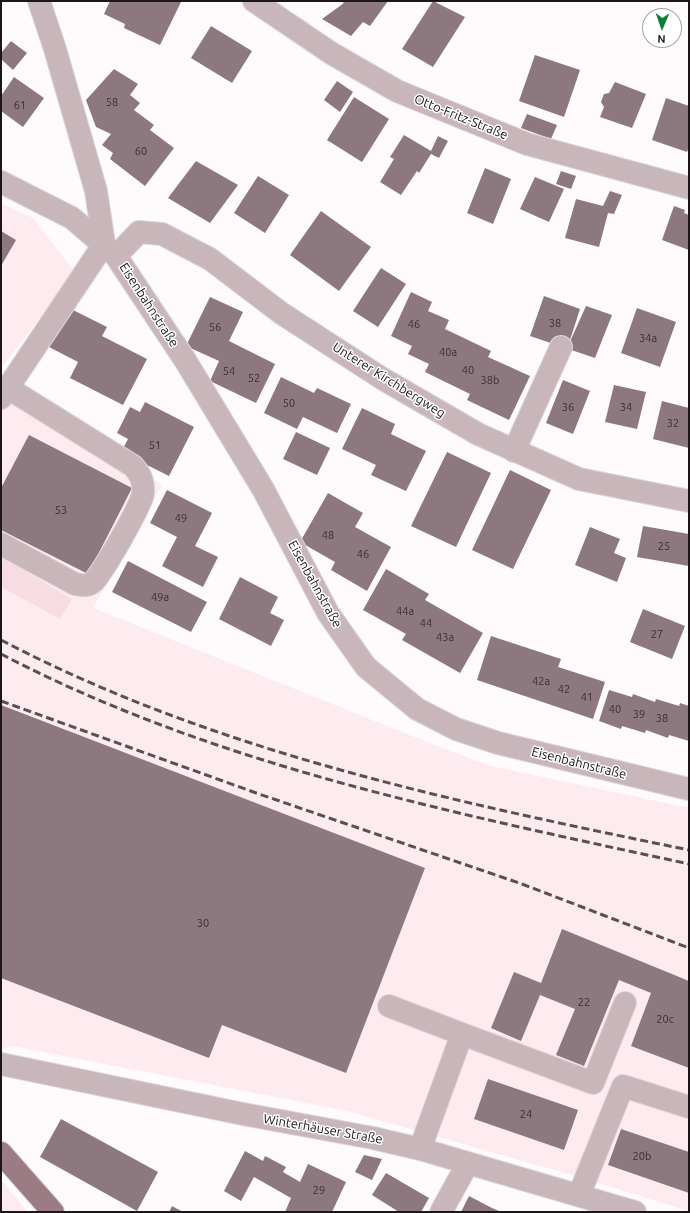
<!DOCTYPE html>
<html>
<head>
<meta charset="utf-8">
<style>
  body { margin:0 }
  #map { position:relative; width:690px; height:1213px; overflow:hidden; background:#fffafb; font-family:Ubuntu,sans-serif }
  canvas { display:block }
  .frame { position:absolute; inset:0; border:2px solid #1d1618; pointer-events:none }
  .north { position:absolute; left:642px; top:8px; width:40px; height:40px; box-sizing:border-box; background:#fff; border:1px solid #a5a2a3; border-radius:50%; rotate:182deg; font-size:11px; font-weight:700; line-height:16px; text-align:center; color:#1d1618 }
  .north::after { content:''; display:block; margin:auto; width:14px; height:18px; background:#0e7e34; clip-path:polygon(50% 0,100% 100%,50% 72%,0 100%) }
</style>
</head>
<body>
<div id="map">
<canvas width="690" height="1213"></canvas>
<div class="frame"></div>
<div class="north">N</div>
</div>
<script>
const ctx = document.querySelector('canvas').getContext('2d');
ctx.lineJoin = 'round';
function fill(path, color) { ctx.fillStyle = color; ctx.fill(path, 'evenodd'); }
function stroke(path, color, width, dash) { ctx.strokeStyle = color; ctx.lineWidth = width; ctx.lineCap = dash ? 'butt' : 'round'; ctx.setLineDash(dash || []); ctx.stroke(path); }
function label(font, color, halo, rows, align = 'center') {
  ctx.font = font + ' Ubuntu,sans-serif'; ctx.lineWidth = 3; ctx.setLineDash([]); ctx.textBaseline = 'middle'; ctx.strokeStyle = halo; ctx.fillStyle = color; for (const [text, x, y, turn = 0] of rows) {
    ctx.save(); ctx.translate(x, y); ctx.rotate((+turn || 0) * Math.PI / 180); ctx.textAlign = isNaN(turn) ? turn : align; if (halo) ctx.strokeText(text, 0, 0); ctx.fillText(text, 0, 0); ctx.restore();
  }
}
const built = new Path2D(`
  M 1,203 L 33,218 L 75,272 L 1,368 Z
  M 1,390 L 162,485 L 93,608 L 442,748 L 491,766 L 689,808 L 689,1211 L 582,1178 L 348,1111 L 12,1046 L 1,1050 Z
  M 1,1180 L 28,1212 L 1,1212 Z`);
const green = new Path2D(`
  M 1,556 L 72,599 L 60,619 L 1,587 Z`);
const building = new Path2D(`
  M 110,1 L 179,1 L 181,2 L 160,45 L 124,28 L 125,24 L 104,14 Z
  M 341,1 L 388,1 L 370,26 L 363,22 L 351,36 L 322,19 L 344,3 Z
  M 433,1 L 465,17 L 433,67 L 402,49 Z
  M 211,26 L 252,51 L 232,83 L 191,58 Z
  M 11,41 L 27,53 L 13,70 L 1,59 L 1,53 Z
  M 535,55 L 580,70 L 564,117 L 519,101 Z
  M 114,69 L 138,84 L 130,95 L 140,103 L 134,110 L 154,125 L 150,130 L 174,148 L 145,186 L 110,159 L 113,153 L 102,145 L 111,134 L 96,127 L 86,100 Z
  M 14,77 L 44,98 L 23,127 L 1,111 L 1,96 Z
  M 337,81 L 353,92 L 340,112 L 324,100 Z
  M 615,82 L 646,94 L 632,128 L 600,117 L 604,107 L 601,102 L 604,94 L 609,93 Z
  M 354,97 L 389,119 L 362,162 L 327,140 Z
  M 666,98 L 689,106 L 689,147 L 687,152 L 652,140 Z
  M 527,114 L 557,125 L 551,139 L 521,128 Z
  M 404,135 L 431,151 L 438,136 L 448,141 L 439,158 L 431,154 L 419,173 L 417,171 L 401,195 L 380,182 L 394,159 L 390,157 Z
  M 196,161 L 238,185 L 210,223 L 168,198 Z
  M 485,168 L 511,179 L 493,224 L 467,213 Z
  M 561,171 L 576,176 L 571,189 L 556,184 Z
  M 258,176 L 289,195 L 265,233 L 234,213 Z
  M 535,177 L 564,189 L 549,222 L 520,209 Z
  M 610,191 L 622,195 L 614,214 L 608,213 L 599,247 L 565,238 L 576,199 L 603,206 Z
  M 674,206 L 685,210 L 684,213 L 689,215 L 689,250 L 662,240 Z
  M 321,211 L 371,247 L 339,291 L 290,255 Z
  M 1,231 L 16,240 L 1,266 Z
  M 381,268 L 406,284 L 378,327 L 353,311 Z
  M 411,292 L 432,302 L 428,311 L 449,320 L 445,329 L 491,351 L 488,357 L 530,376 L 509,420 L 467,400 L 470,394 L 425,372 L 429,364 L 408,354 L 412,346 L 391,336 Z
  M 544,296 L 580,309 L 568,346 L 586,306 L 612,315 L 595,358 L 530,336 Z
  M 210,297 L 243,312 L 229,341 L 275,364 L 256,403 L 210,381 L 219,361 L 186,346 Z
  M 69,308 L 107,327 L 102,336 L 147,359 L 123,405 L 70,378 L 78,362 L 49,347 Z
  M 637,308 L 676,322 L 660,367 L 621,353 Z
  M 281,377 L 314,393 L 317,388 L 351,404 L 337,433 L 303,417 L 297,429 L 264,413 Z
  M 563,380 L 590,391 L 573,434 L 546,423 Z
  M 614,385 L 646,392 L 637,429 L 605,422 Z
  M 662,401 L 689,408 L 689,448 L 653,439 Z
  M 145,402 L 194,427 L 169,476 L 121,452 L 128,439 L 117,433 L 130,407 L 140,412 Z
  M 362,408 L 395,424 L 391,434 L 426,451 L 406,491 L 371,475 L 376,465 L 342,449 Z
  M 296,432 L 330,448 L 317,475 L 283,459 Z
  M 29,435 L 132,488 L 88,574 L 1,530 L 1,488 Z
  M 447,452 L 491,473 L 456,547 L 411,526 Z
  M 510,470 L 551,490 L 513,569 L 472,550 Z
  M 167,490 L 212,513 L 195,546 L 218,557 L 203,587 L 162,566 L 177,537 L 150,523 Z
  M 328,493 L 363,513 L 355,527 L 391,547 L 367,591 L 331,570 L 335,562 L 300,542 Z
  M 643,526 L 689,534 L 689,566 L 637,557 Z
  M 590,527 L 620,539 L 614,553 L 626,558 L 617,582 L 575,565 Z
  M 128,561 L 207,602 L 191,632 L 112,592 Z
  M 386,569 L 429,594 L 425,600 L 483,633 L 460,673 L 402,640 L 406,634 L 363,610 Z
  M 240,577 L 278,597 L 270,613 L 284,620 L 271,646 L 219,619 Z
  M 643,609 L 685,626 L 672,659 L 630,642 Z
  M 491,636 L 561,659 L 558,667 L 605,682 L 593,719 L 477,680 Z
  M 609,690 L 632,697 L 633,694 L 655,702 L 656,699 L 679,706 L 680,703 L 689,706 L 689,741 L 669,735 L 668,738 L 646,730 L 645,733 L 622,726 L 621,729 L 599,721 Z
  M 1,705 L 425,868 L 346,1073 L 222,1025 L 209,1058 L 1,978 Z
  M 562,929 L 689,981 L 689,1068 L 631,1046 L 651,993 L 619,980 L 584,1066 L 556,1055 L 575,1009 L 540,995 L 521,1041 L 491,1028 L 514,972 L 541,983 Z
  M 488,1079 L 578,1110 L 564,1150 L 474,1119 Z
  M 61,1119 L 158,1172 L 137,1211 L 40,1157 Z
  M 621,1129 L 689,1152 L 689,1193 L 608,1165 Z
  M 245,1151 L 263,1161 L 265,1156 L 286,1167 L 283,1172 L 300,1182 L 308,1164 L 346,1182 L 332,1212 L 285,1212 L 291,1198 L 254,1177 L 241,1201 L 224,1191 Z
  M 364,1155 L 382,1159 L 372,1180 L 355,1172 Z
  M 386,1173 L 429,1198 L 421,1212 L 399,1212 L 372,1195 Z
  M 469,1196 L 490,1207 L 501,1212 L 461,1212 Z
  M 172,1206 L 183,1212 L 169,1212 Z`);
const minor = new Path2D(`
  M 254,1 L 331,53 L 397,91 L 527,144 L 689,188
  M 1,182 L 72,218 L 116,256 L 185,360 L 263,489 L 328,613 L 366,667 L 417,709 L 456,729 L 498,743 L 689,789
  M 116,256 L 139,232 L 162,234 L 210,259 L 281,313 L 383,379 L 478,434 L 579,479 L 689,501
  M 1,398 L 104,244 L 96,191 L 55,49 L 39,1
  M 514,451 L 561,347
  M 1,544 L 75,584 C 82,585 87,587 93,582 C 101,576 143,502 143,494 C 144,482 141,475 133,466 L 8,388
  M 389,1006 L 462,1034 L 420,1149
  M 462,1034 L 593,1083 L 625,1003
  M 1,1064 L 243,1114 L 373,1138 L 420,1149 L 635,1212
  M 579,1195 L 623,1086 L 689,1107
  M 441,1212 L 468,1163`);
const major = new Path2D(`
  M 1,1153 L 53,1212`);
const rail = new Path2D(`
  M 1,640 C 215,752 454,802 689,850
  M 1,654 C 216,766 454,813 689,864
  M 1,701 L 259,794 L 522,884 L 689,948`);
const numberNames = [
  ["58",112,102],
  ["61",20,105],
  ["60",141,151],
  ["38",555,323],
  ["46",414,324],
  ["56",215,327],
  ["34a",648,338],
  ["40a",448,352],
  ["40",468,370],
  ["54",229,371],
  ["52",254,378],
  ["38b",490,380],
  ["50",289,403],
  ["36",568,407],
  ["34",626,407],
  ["32",673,423],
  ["51",155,445],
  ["53",61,510],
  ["49",181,518],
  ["48",328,535],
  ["25",664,546],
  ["46",363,554],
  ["49a",160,597],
  ["44a",405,611],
  ["44",426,623],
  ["27",657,634],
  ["43a",445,637],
  ["42a",541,681],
  ["42",564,689],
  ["41",587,697],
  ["40",615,709],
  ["39",639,714],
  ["38",662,718],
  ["30",203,923],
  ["22",584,1002],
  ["20c",665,1019],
  ["24",526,1114],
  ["20b",642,1156],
  ["29",319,1190]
];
const streetNames = [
  ["Otto-Fritz-Straße",461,117,22],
  ["Eisenbahnstraße",149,305,57],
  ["Unterer Kirchbergweg",389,380,32],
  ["Eisenbahnstraße",315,584,61],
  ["Eisenbahnstraße",579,763,14],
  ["Winterhäuser Straße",323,1129,10]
];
fill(built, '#feebf0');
fill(green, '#f7dce4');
fill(building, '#8c787e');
stroke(minor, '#dbd6d7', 24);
stroke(major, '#dbd6d7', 24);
stroke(minor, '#c8b6bb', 22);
stroke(major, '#9b7c85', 22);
stroke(rail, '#575152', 3, [8, 4]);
label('11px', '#392e32', null, numberNames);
label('13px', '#1d1618', '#fff', streetNames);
</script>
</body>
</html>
